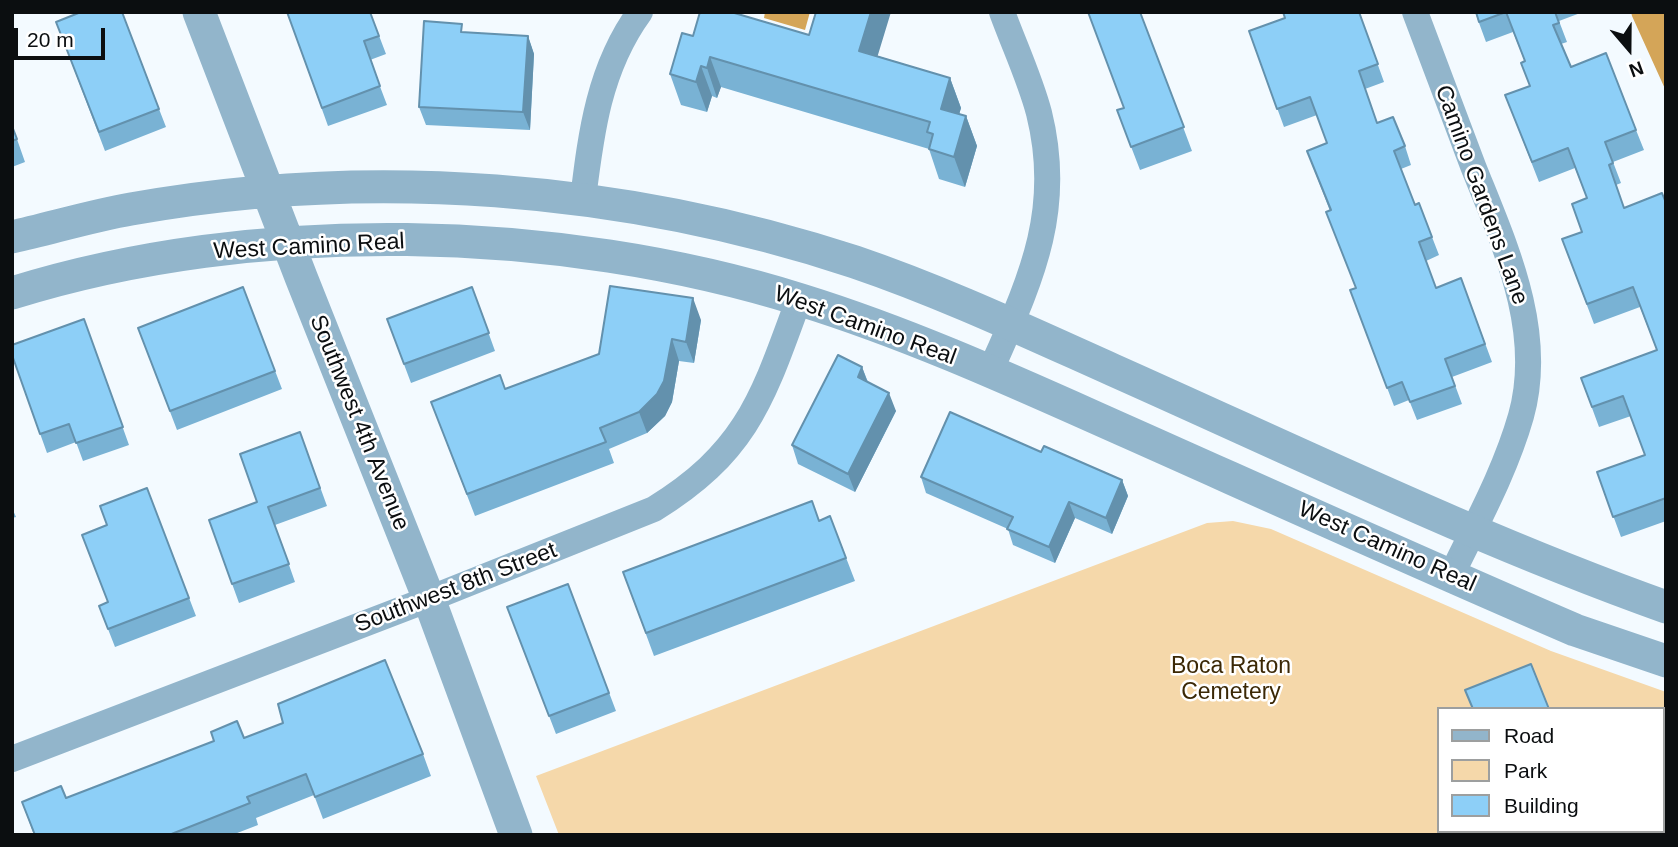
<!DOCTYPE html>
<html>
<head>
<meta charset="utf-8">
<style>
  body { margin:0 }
  #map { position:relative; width:1678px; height:847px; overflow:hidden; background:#f3faff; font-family:Arial,sans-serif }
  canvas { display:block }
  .frame { position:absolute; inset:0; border:14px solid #0b0e10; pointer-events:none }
  .legend { position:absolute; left:1437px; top:707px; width:228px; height:126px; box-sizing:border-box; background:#fff; border:2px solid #9d9f9f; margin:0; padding:9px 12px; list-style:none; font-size:21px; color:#0b0e10 }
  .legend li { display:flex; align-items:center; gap:14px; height:35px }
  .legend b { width:35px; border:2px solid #9d9f9f }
  .north { position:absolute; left:1594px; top:14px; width:70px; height:70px; -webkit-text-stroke:5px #fff; paint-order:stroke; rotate:160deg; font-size:19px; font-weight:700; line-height:28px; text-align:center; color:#0b0e10 }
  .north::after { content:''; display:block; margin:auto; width:24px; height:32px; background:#0b0e10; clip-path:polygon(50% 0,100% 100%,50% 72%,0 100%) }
  .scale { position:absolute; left:14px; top:28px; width:91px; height:32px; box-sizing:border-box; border:4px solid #0b0e10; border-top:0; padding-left:9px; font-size:21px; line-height:24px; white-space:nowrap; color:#0b0e10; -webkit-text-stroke:5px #fff; paint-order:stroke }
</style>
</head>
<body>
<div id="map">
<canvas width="1678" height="847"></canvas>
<div class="frame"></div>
<ul class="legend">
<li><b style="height:9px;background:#92b5cb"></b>Road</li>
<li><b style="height:19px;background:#f5d8aa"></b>Park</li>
<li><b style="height:19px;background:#8dcff7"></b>Building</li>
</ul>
<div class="north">N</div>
<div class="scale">20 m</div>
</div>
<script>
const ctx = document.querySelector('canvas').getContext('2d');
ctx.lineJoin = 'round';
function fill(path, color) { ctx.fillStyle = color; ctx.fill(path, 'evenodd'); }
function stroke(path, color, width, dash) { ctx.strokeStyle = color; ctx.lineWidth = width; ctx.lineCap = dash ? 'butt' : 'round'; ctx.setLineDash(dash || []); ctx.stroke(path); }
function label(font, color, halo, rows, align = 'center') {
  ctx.font = font + ' Arial,sans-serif'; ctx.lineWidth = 5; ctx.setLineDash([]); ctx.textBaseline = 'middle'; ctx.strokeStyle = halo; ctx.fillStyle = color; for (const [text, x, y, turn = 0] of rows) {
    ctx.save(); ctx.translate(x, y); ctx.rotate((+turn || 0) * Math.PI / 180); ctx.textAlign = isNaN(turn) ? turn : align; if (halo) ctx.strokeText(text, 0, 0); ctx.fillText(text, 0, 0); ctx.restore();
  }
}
const green = new Path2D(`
  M 1233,521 L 1271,529 L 1551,651 L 1666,692 L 1666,835 L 559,835 L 536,776 L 1207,523 ZM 1438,709 L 1662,709 L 1662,831 L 1438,831 Z`);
const water = new Path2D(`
  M 765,12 L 810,12 L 805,30 L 764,18 Z
  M 1631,12 L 1666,12 L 1666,91 L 1632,16 Z`);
const minor = new Path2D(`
  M 1415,12 C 1434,63 1454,115 1473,166 C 1504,244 1545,330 1521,416 C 1505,472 1476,524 1451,576
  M 583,199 C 591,133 599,68 640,12
  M 990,372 C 1029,283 1064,213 1039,113 C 1030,79 1014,45 1002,12
  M 12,759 L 429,599 L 654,509 C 748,451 763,397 799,299`);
const tertiary = new Path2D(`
  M 199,12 L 301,277 L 429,599 L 516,835
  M 12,237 C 52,228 91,216 131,209 C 370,166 624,186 855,262 C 943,292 1028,332 1113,370 C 1295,451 1478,540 1666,607
  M 12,293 C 256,217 558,224 801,300 C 914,335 1022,385 1130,433 C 1278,499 1426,566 1575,630 L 1666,661`);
const wall = new Path2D(`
  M 287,12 L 370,12 L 386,54 L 370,60 L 387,105 L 328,126 Z
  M 1140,12 L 1192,151 L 1140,170 L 1117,110 L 1124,108 Z
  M 1359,12 L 1384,82 L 1365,89 L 1377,123 L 1405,146 L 1411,165 L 1401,169 L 1415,205 L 1432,237 L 1439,255 L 1426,261 L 1436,288 L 1461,278 L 1492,362 L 1452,377 L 1462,404 L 1417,420 L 1409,400 L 1394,406 L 1350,290 L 1356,288 L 1326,212 L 1330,211 L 1307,151 L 1327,143 L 1317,115 L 1284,127 L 1249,31 L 1285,18 Z
  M 1475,12 L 1583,12 L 1559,21 L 1567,42 L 1561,44 L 1571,67 L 1636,130 L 1644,150 L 1613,162 L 1621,183 L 1616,185 L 1624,208 L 1666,203 L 1666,521 L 1621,537 L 1597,472 L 1645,455 L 1631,416 L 1599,427 L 1581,378 L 1657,351 L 1640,307 L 1594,324 L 1562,239 L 1582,232 L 1587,198 L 1575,168 L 1539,182 L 1505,95 L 1530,86 L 1525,62 L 1513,32 L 1486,42 Z
  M 56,22 L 159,109 L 166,127 L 105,151 Z
  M 465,33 L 528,36 L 534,54 L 530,130 L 426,125 L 419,107 Z
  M 693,36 L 878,56 L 950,78 L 961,108 L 959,114 L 966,116 L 977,146 L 965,187 L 939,179 L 929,149 L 721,87 L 717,98 L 712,96 L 707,112 L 681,105 L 670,74 Z
  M 12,125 L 25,162 L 12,167 Z
  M 243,287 L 282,389 L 177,430 L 138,328 Z
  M 472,287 L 495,351 L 411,383 L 387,319 Z
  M 84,319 L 129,445 L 83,461 L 76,442 L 47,453 L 12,355 Z
  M 701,320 L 694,363 L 679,361 L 672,402 L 665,416 L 647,433 L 609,449 L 614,463 L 475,516 L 431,402 L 505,389 L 599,354 Z
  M 862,367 L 868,382 L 896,411 L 855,492 L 798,464 L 792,445 Z
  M 300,432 L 327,506 L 275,525 L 295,582 L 239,603 L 209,520 L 257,502 Z
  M 1041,452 L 1122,480 L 1128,496 L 1112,534 L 1075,518 L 1055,563 L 1013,545 L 1008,529 L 926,493 L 921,477 Z
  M 147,488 L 196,616 L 115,647 L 99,606 L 108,602 Z
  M 12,508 L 16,517 L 12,518 Z
  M 830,516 L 855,581 L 654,656 L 623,572 L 819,521 Z
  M 568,584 L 616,711 L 556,734 L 507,607 Z
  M 244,738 L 423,754 L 431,776 L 323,819 L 314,795 L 256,818 L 258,825 L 232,835 L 34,835 L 22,802 L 66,798 Z
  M 1520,831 L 1612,831 L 1603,835 L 1521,835 Z`);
const shadedWall = new Path2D(`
  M 871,12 L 891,12 L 870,81 L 859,51 Z
  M 528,36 L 534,54 L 530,130 L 523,112 Z
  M 710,57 L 721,87 L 717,98 L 707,68 Z
  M 701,66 L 712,96 L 707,112 L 696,82 Z
  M 950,78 L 961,108 L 952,139 L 941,109 Z
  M 966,116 L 977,146 L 965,187 L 954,157 Z
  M 693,298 L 701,320 L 694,363 L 686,342 Z
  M 672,339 L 679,361 L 672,402 L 665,416 L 647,433 L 639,412 Z
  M 862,367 L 869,386 L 858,377 Z
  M 889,393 L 896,411 L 855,492 L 848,474 Z
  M 1122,480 L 1128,496 L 1112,534 L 1106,518 Z
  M 1069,502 L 1075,518 L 1055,563 L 1049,547 Z`);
const building = new Path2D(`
  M 81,12 L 122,12 L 159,109 L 99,132 L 56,22 Z
  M 287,12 L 370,12 L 379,36 L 364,41 L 380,86 L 322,108 Z
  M 700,12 L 731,12 L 809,35 L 816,12 L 871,12 L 859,51 L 950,78 L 941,109 L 966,116 L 954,157 L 929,149 L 933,134 L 927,132 L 930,122 L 710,57 L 707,68 L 701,66 L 696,82 L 670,74 L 682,33 L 693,36 Z
  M 1088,12 L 1140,12 L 1184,127 L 1131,147 L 1117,110 L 1124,108 Z
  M 1283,12 L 1359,12 L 1378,64 L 1359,71 L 1377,123 L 1393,117 L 1405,146 L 1394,151 L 1415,205 L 1419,203 L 1432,237 L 1419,242 L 1436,288 L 1461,278 L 1485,344 L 1445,359 L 1455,386 L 1410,402 L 1402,382 L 1387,388 L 1350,290 L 1356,288 L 1326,212 L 1331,210 L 1307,151 L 1327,143 L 1310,97 L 1277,109 L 1249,31 L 1285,18 Z
  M 1476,12 L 1506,12 L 1479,22 Z
  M 1506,12 L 1555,12 L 1559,23 L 1553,25 L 1571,67 L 1606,53 L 1636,130 L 1605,142 L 1613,163 L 1609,165 L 1624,208 L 1662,193 L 1666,203 L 1666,498 L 1613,517 L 1597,472 L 1645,455 L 1623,396 L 1592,407 L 1581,378 L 1657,350 L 1633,287 L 1587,304 L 1562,239 L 1582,232 L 1572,204 L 1587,198 L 1568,148 L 1532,162 L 1505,95 L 1530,86 L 1521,63 L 1525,61 Z
  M 424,21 L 462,24 L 461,32 L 528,36 L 523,112 L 419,107 Z
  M 12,126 L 17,139 L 12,141 Z
  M 610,286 L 693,298 L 686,342 L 672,339 L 664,381 L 657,394 L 639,412 L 600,428 L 606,442 L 467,494 L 431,402 L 500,375 L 505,389 L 599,354 Z
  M 243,287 L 275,371 L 170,411 L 138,328 Z
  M 472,287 L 489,333 L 404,364 L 387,319 Z
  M 84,319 L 123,427 L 76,443 L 69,424 L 40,434 L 12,355 L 12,345 Z
  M 838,355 L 862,367 L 858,377 L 889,393 L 848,474 L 792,445 Z
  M 950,412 L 1041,452 L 1044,446 L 1122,480 L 1106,518 L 1069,502 L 1049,547 L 1007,529 L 1013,517 L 921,477 Z
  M 300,432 L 320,488 L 268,507 L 289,564 L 232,584 L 209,520 L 257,502 L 240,454 Z
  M 147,488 L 189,598 L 108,629 L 99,606 L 108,602 L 82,535 L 107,525 L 100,506 Z
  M 812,501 L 819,521 L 830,516 L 846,558 L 646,633 L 623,572 Z
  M 568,584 L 609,693 L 549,716 L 507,607 Z
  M 385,660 L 423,754 L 315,797 L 306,774 L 247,797 L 250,803 L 169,835 L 35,835 L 22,802 L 61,786 L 66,798 L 214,741 L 211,732 L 237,721 L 244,738 L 283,723 L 278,704 Z
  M 1531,664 L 1549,709 L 1473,709 L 1465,690 Z
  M 1662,766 L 1666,775 L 1666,835 L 1616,835 L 1615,831 L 1662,831 Z
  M 1520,831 L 1545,831 L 1536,835 L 1522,835 Z`);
const streetNames = [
  ["Camino Gardens Lane",1481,195,70],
  ["West Camino Real",309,247,-3],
  ["West Camino Real",865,326,20],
  ["Southwest 4th Avenue",359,423,68],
  ["West Camino Real",1387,547,24],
  ["Southwest 8th Street",456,588,-21]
];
const parkNames = [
  ["Boca Raton",1231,667],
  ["Cemetery",1231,693]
];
fill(green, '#f5d8aa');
fill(water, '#d4a558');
stroke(minor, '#92b5cb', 26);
stroke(tertiary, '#92b5cb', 33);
fill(wall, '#79b2d4');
fill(shadedWall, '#6391ad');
fill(building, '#8dcff7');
stroke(building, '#6391ad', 2);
label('23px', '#0b0e10', '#fff', streetNames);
label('23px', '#3b2805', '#fff', parkNames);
</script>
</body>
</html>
